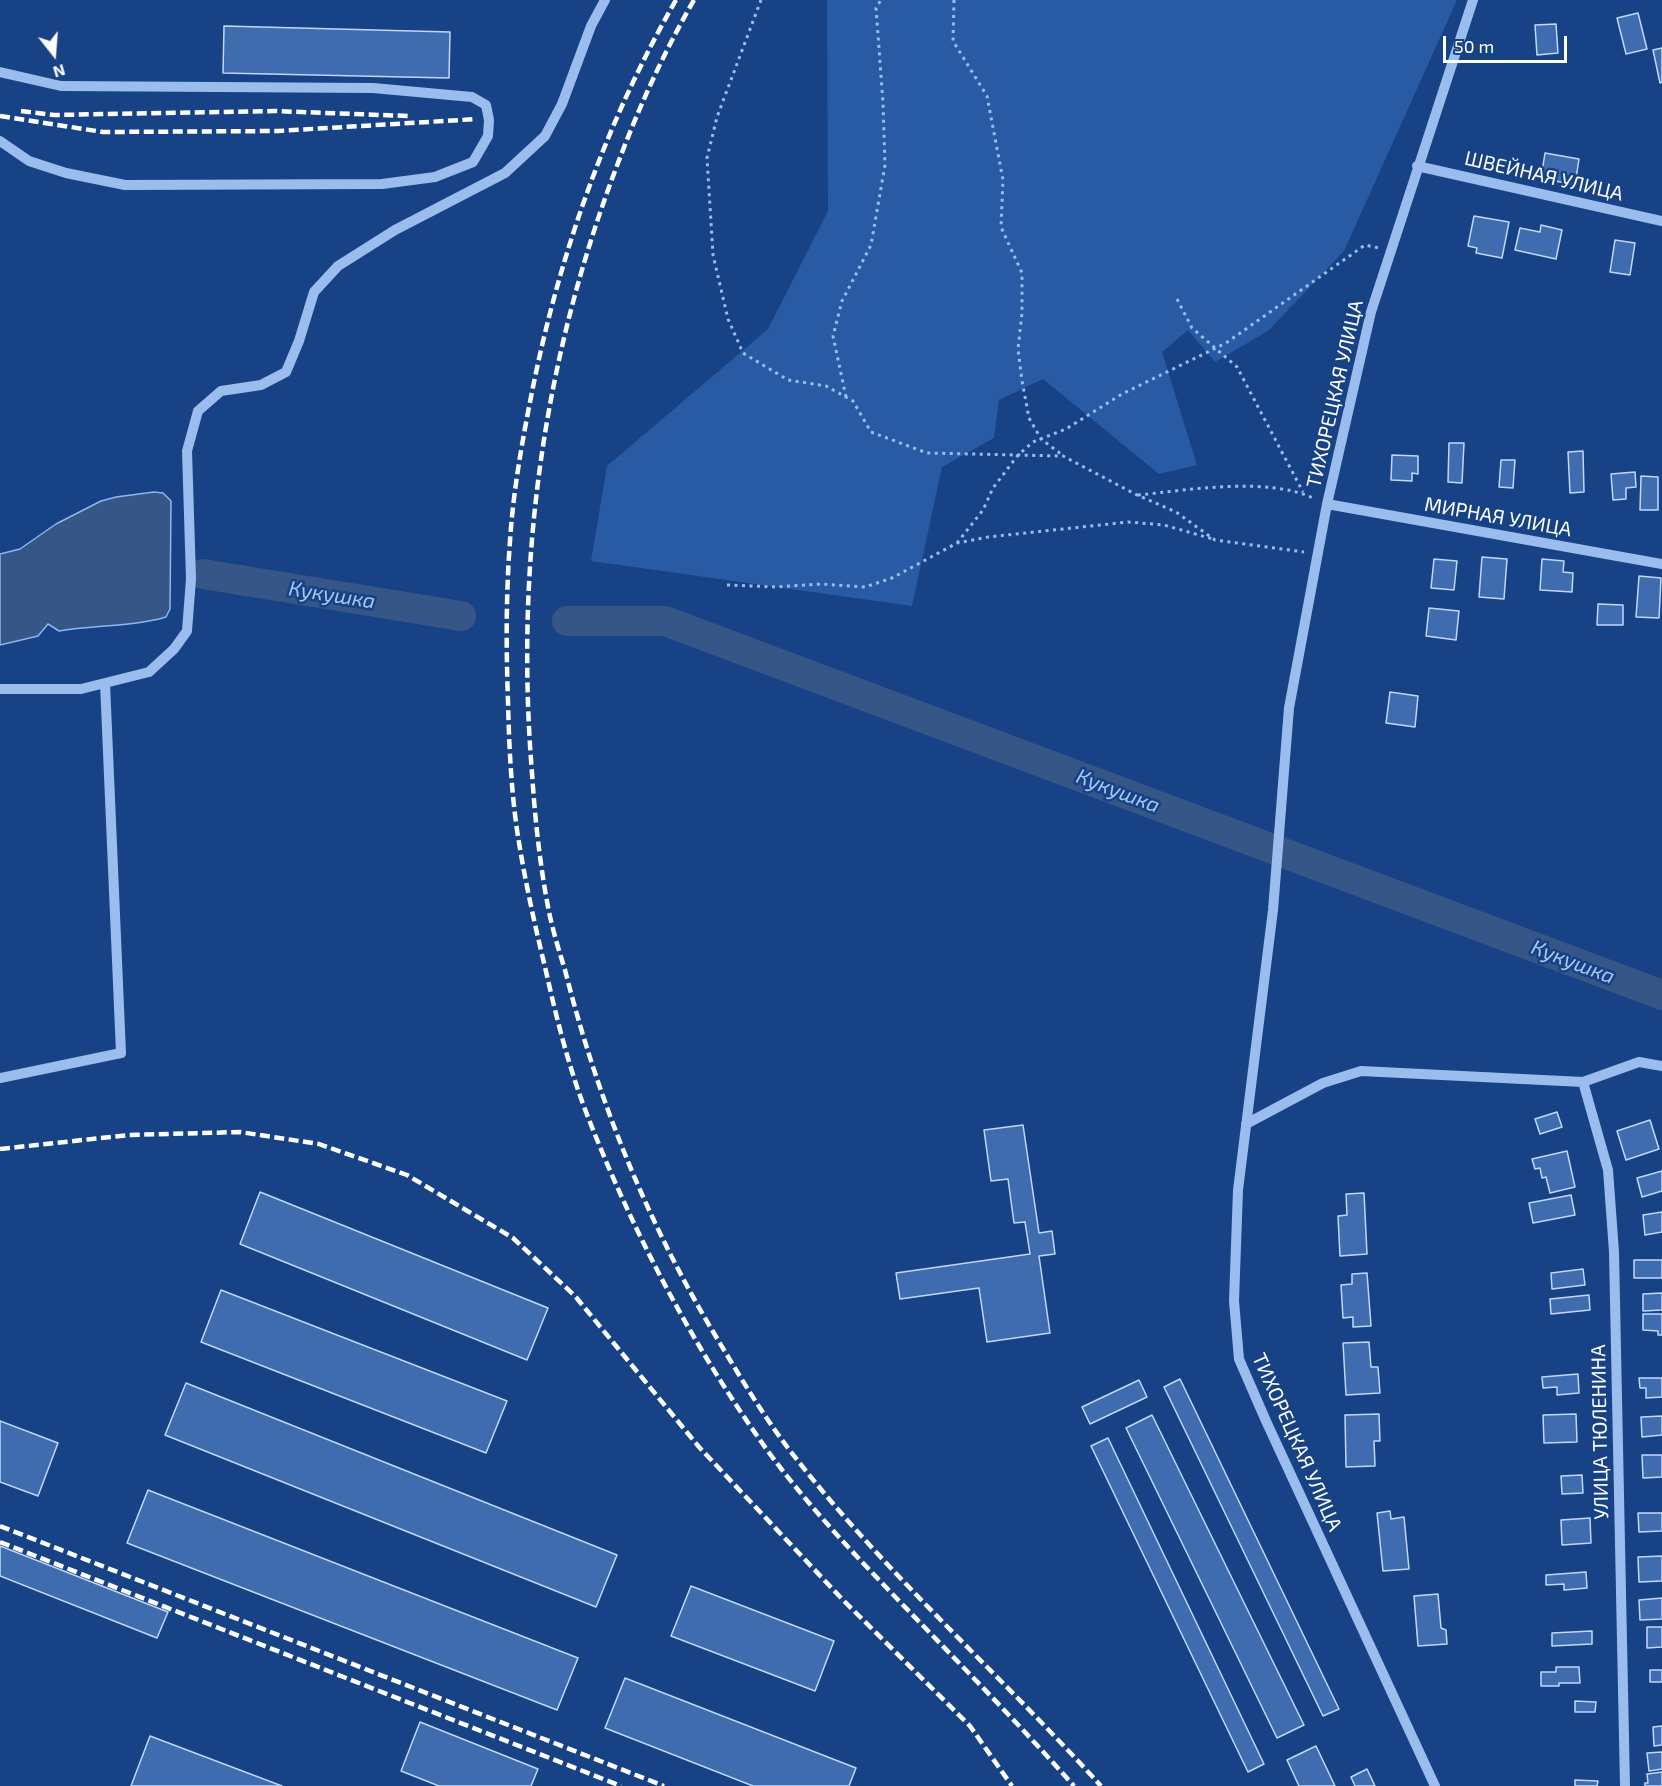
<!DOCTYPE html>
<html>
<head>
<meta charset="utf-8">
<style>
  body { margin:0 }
  #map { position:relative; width:1662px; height:1786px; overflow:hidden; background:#174285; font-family:"Exo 2",sans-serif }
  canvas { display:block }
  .north { position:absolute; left:24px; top:24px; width:60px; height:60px; -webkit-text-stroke:4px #174285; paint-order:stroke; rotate:163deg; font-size:16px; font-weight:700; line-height:24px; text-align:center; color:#fff }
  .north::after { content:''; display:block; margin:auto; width:21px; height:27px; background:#fff; clip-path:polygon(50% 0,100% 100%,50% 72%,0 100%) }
  .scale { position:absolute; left:1443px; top:36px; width:124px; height:27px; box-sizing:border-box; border:3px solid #fff; border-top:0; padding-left:8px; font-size:18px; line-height:21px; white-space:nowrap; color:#fff; -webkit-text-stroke:4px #174285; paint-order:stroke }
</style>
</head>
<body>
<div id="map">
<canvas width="1662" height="1786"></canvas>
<div class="north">N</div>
<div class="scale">50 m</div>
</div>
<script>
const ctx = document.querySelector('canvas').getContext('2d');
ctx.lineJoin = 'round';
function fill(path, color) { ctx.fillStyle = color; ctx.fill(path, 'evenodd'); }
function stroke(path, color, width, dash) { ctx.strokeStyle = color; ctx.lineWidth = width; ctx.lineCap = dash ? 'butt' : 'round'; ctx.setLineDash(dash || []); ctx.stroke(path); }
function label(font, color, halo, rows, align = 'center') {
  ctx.font = font + ' "Exo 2",sans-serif'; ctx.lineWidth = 5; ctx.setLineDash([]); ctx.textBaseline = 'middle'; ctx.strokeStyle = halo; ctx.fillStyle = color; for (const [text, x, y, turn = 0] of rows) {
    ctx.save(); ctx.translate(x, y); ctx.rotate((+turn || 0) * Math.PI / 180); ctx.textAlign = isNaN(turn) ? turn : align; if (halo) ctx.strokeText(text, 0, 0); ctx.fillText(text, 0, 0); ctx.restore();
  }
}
const green = new Path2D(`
  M 827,0 L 1457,0 L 1344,251 L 1268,331 L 1215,362 L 1188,330 L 1162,352 L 1197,465 L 1159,474 L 1043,379 L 999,400 L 994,438 L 942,467 L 912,606 L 591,561 L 607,466 L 768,329 L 828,211 Z`);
const water = new Path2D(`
  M 154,492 L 163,493 L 171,501 L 170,609 L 166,617 C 132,627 94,625 59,631 L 48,624 L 38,636 L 0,645 L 0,554 L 20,549 L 56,524 L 101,501 L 116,497 Z`);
const river = new Path2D(`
  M 203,574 L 461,616
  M 567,621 L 665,621 L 1662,995`);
const building = new Path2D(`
  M 1638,13 L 1647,49 L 1626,54 L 1617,18 Z
  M 1556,24 L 1558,53 L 1537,55 L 1535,25 Z
  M 224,26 L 450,32 L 449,78 L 223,73 Z
  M 1662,48 L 1662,82 L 1660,83 L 1653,50 Z
  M 1545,153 L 1579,159 L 1575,185 L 1541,178 Z
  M 1474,216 L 1509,222 L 1502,258 L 1476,253 L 1477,248 L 1468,246 Z
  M 1541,225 L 1562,230 L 1556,259 L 1515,250 L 1520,228 L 1540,232 Z
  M 1615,240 L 1635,243 L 1630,275 L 1610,272 Z
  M 1449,443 L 1464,443 L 1462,483 L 1448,482 Z
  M 1583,451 L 1584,492 L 1570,493 L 1568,452 Z
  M 1392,455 L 1418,456 L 1418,474 L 1412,473 L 1412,481 L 1391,480 Z
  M 1501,460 L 1515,460 L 1513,488 L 1499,487 Z
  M 1635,472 L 1636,487 L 1626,488 L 1626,499 L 1613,500 L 1611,474 Z
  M 1641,476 L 1658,477 L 1658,510 L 1640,510 Z
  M 1482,557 L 1507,559 L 1504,599 L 1479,597 Z
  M 1434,559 L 1457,561 L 1454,590 L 1431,588 Z
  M 1542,559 L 1564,561 L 1563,572 L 1573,573 L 1572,592 L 1540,590 Z
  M 1639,576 L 1661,578 L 1659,618 L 1636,617 Z
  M 1598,604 L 1623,605 L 1623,625 L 1597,625 Z
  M 1429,608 L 1459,611 L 1456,640 L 1426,636 Z
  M 1390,692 L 1418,696 L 1415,727 L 1386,723 Z
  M 1557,1112 L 1562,1127 L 1540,1134 L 1535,1119 Z
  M 1650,1120 L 1659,1149 L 1626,1160 L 1617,1131 Z
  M 1023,1125 L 1039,1233 L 1052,1231 L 1055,1254 L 1039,1256 L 1050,1333 L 987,1342 L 979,1288 L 900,1299 L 896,1273 L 1030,1254 L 1025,1222 L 1014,1223 L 1008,1179 L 991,1181 L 984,1130 Z
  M 1567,1151 L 1575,1187 L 1550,1193 L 1546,1177 L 1542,1178 L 1540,1168 L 1535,1169 L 1532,1159 Z
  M 1662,1171 L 1662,1191 L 1642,1197 L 1637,1178 Z
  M 260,1192 L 548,1308 L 527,1360 L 240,1244 Z
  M 1364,1193 L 1367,1254 L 1340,1256 L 1338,1216 L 1347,1215 L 1346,1194 Z
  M 1571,1195 L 1575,1215 L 1533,1223 L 1529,1203 Z
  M 1662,1212 L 1662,1232 L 1645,1235 L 1643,1215 Z
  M 1634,1260 L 1662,1260 L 1662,1278 L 1634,1278 Z
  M 1583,1269 L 1585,1285 L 1552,1289 L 1551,1273 Z
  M 1367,1273 L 1371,1326 L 1353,1327 L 1353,1317 L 1343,1318 L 1341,1285 L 1352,1284 L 1352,1274 Z
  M 221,1290 L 507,1401 L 486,1453 L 201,1342 Z
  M 1662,1293 L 1662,1310 L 1643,1311 L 1643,1294 Z
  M 1589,1295 L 1590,1310 L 1551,1314 L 1550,1299 Z
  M 1643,1314 L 1662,1314 L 1662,1335 L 1658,1335 L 1658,1331 L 1643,1330 Z
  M 1369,1342 L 1371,1367 L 1378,1367 L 1380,1393 L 1346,1395 L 1343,1343 Z
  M 1578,1374 L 1579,1393 L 1557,1395 L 1557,1387 L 1543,1388 L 1542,1377 Z
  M 1639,1378 L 1662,1378 L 1662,1397 L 1646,1398 L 1646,1388 L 1640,1388 Z
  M 1180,1379 L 1339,1709 L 1323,1716 L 1164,1387 Z
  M 1139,1380 L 1147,1397 L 1090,1424 L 1082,1407 Z
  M 186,1383 L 617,1555 L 596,1607 L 165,1435 Z
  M 1379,1414 L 1380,1441 L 1374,1441 L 1375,1466 L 1346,1467 L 1345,1415 Z
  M 1576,1414 L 1577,1442 L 1544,1443 L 1543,1415 Z
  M 1152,1415 L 1304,1725 L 1277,1738 L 1126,1428 Z
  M 1662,1416 L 1662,1435 L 1642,1437 L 1641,1417 Z
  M 0,1421 L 58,1443 L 38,1496 L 0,1482 Z
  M 1108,1438 L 1264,1764 L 1248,1772 L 1091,1446 Z
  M 1642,1455 L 1662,1455 L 1662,1477 L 1643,1478 Z
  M 1582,1475 L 1583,1493 L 1562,1494 L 1561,1476 Z
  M 148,1490 L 578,1658 L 557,1710 L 127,1543 Z
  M 1390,1511 L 1391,1519 L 1404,1517 L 1409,1569 L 1383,1571 L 1377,1513 Z
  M 1638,1513 L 1662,1513 L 1662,1531 L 1639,1532 Z
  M 1590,1518 L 1591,1543 L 1562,1545 L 1561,1520 Z
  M 0,1546 L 168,1612 L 157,1638 L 0,1576 Z
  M 1662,1556 L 1662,1581 L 1639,1582 L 1638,1557 Z
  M 1586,1572 L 1587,1588 L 1564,1590 L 1564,1584 L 1546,1585 L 1546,1575 Z
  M 691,1586 L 834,1641 L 815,1691 L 671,1636 Z
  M 1438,1594 L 1441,1628 L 1446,1630 L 1447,1644 L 1418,1646 L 1414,1596 Z
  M 1662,1598 L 1662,1619 L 1640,1620 L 1639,1600 Z
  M 1647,1627 L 1662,1627 L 1662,1647 L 1647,1648 Z
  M 1592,1631 L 1592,1644 L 1552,1646 L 1552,1633 Z
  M 1556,1667 L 1579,1667 L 1580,1683 L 1559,1683 L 1559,1686 L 1541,1686 L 1541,1672 L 1556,1672 Z
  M 1650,1670 L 1662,1670 L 1662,1682 L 1650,1682 Z
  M 625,1678 L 856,1768 L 849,1786 L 753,1786 L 605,1728 Z
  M 1575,1701 L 1596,1702 L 1595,1712 L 1575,1712 Z
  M 420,1722 L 538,1769 L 531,1786 L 439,1786 L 401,1771 Z
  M 1662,1726 L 1662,1745 L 1654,1746 L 1653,1727 Z
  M 150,1736 L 282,1786 L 131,1786 Z
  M 1316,1746 L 1335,1786 L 1299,1786 L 1287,1760 Z
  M 1662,1752 L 1662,1769 L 1649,1771 L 1647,1753 Z
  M 1367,1769 L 1375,1786 L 1355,1786 L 1351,1777 Z
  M 1662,1772 L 1662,1786 L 1645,1786 L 1645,1783 L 1648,1783 L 1647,1774 Z
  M 1575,1780 L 1598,1781 L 1597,1786 L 1575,1786 Z`);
const path = new Path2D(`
  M 761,0 L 717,117 L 707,158 L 713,255 L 728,319 L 743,353 L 788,380 L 826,386 L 853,401 L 871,432 L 927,453 L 1063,456 L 1137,495 L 1176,512 L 1215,540 L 1304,552
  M 954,0 L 953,41 L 987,96 L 1003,180 L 1001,227 L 1022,273 L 1022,313 L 1018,349 L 1022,381 L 1029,418 L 1041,439 L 1061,454
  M 1177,299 L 1192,328 L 1237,367 L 1303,492
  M 846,397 L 833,336 L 842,301 L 871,245 L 885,165 L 883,103 L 876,8 L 881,0
  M 1138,495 C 1190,490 1269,476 1315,499
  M 957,543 L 983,510 L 993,488 L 1018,455 L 1033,442 L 1066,429 L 1122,394 L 1226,343 L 1365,245 L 1379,248
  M 727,585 L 776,587 L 822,584 L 865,587 L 892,578 L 957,543 L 988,537 L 1128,522 L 1164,525 L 1213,539`);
const minor = new Path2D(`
  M 0,72 L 61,86 L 373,88 L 472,97 L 486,105 L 489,120 L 488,136 L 473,162 L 435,177 L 382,184 L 125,185 L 66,173 L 29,161 L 0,141
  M 1417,166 L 1662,221
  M 1327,504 L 1662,564
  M 0,689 L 81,689 L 149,672 L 174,649 L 187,631 L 191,579 L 187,451 L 198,411 L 221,391 L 261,385 L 286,372 L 299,341 L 314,292 L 338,266 L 395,230 L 505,173 L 545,136 L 562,104 L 591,26 L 605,0
  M 0,1078 L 121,1053 L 105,683
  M 1583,1082 L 1608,1170 L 1614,1252 L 1625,1786
  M 1246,1124 L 1323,1083 L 1361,1071 L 1583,1082 L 1639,1062 L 1662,1066
  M 1435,1786 L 1266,1421 L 1239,1359 L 1234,1301 L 1238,1190 L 1273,910 L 1289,708 L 1327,504 L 1371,312 L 1473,0`);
const rail = new Path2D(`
  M 676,0 C 604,125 557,262 530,402 C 521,448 513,494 510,541 C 506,594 506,647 508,701 C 509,744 511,788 517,830 C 524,876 534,922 545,967 C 556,1016 568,1065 586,1112 C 633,1233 694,1349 770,1454 C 810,1508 856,1556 902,1604 C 960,1664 1019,1724 1074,1786
  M 694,0 C 664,52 639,107 618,163 C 543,359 515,564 532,773 C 535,819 540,866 549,912 C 553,931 559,951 565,970 C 597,1097 645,1217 712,1330 C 736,1370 760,1411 788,1448 C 881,1570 998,1672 1101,1786
  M 21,111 L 54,115 L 275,111 L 408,116
  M 0,116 L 103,132 L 278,131 L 477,119
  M 0,1149 L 129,1135 L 240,1132 L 319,1144 L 407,1175 L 513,1238 L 575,1296 L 699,1447 L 843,1600 L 970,1726 L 1012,1786
  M 0,1526 L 664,1786
  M 0,1542 L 621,1786`);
const streetNames = [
  ["ШВЕЙНАЯ УЛИЦА",1544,176,13],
  ["ТИХОРЕЦКАЯ УЛИЦА",1335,394,-77],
  ["МИРНАЯ УЛИЦА",1498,517,10],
  ["УЛИЦА ТЮЛЕНИНА",1600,1432,-91],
  ["ТИХОРЕЦКАЯ УЛИЦА",1297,1442,66]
];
const waterNames = [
  ["Кукушка",332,595,9],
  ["Кукушка",1118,791,21],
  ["Кукушка",1573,962,21]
];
fill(green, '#295ba4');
fill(water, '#365688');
stroke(water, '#8db7f0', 1.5);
stroke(river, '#365688', 30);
fill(building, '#3f6caf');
stroke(building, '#c1d8fa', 1.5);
stroke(path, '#9bbded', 3, [3, 4.5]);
stroke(minor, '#9bbded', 10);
stroke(rail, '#fff', 4.5, [10, 4.5]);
label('20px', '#fff', '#174285', streetNames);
label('italic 21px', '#a7c7f5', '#174285', waterNames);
</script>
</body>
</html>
